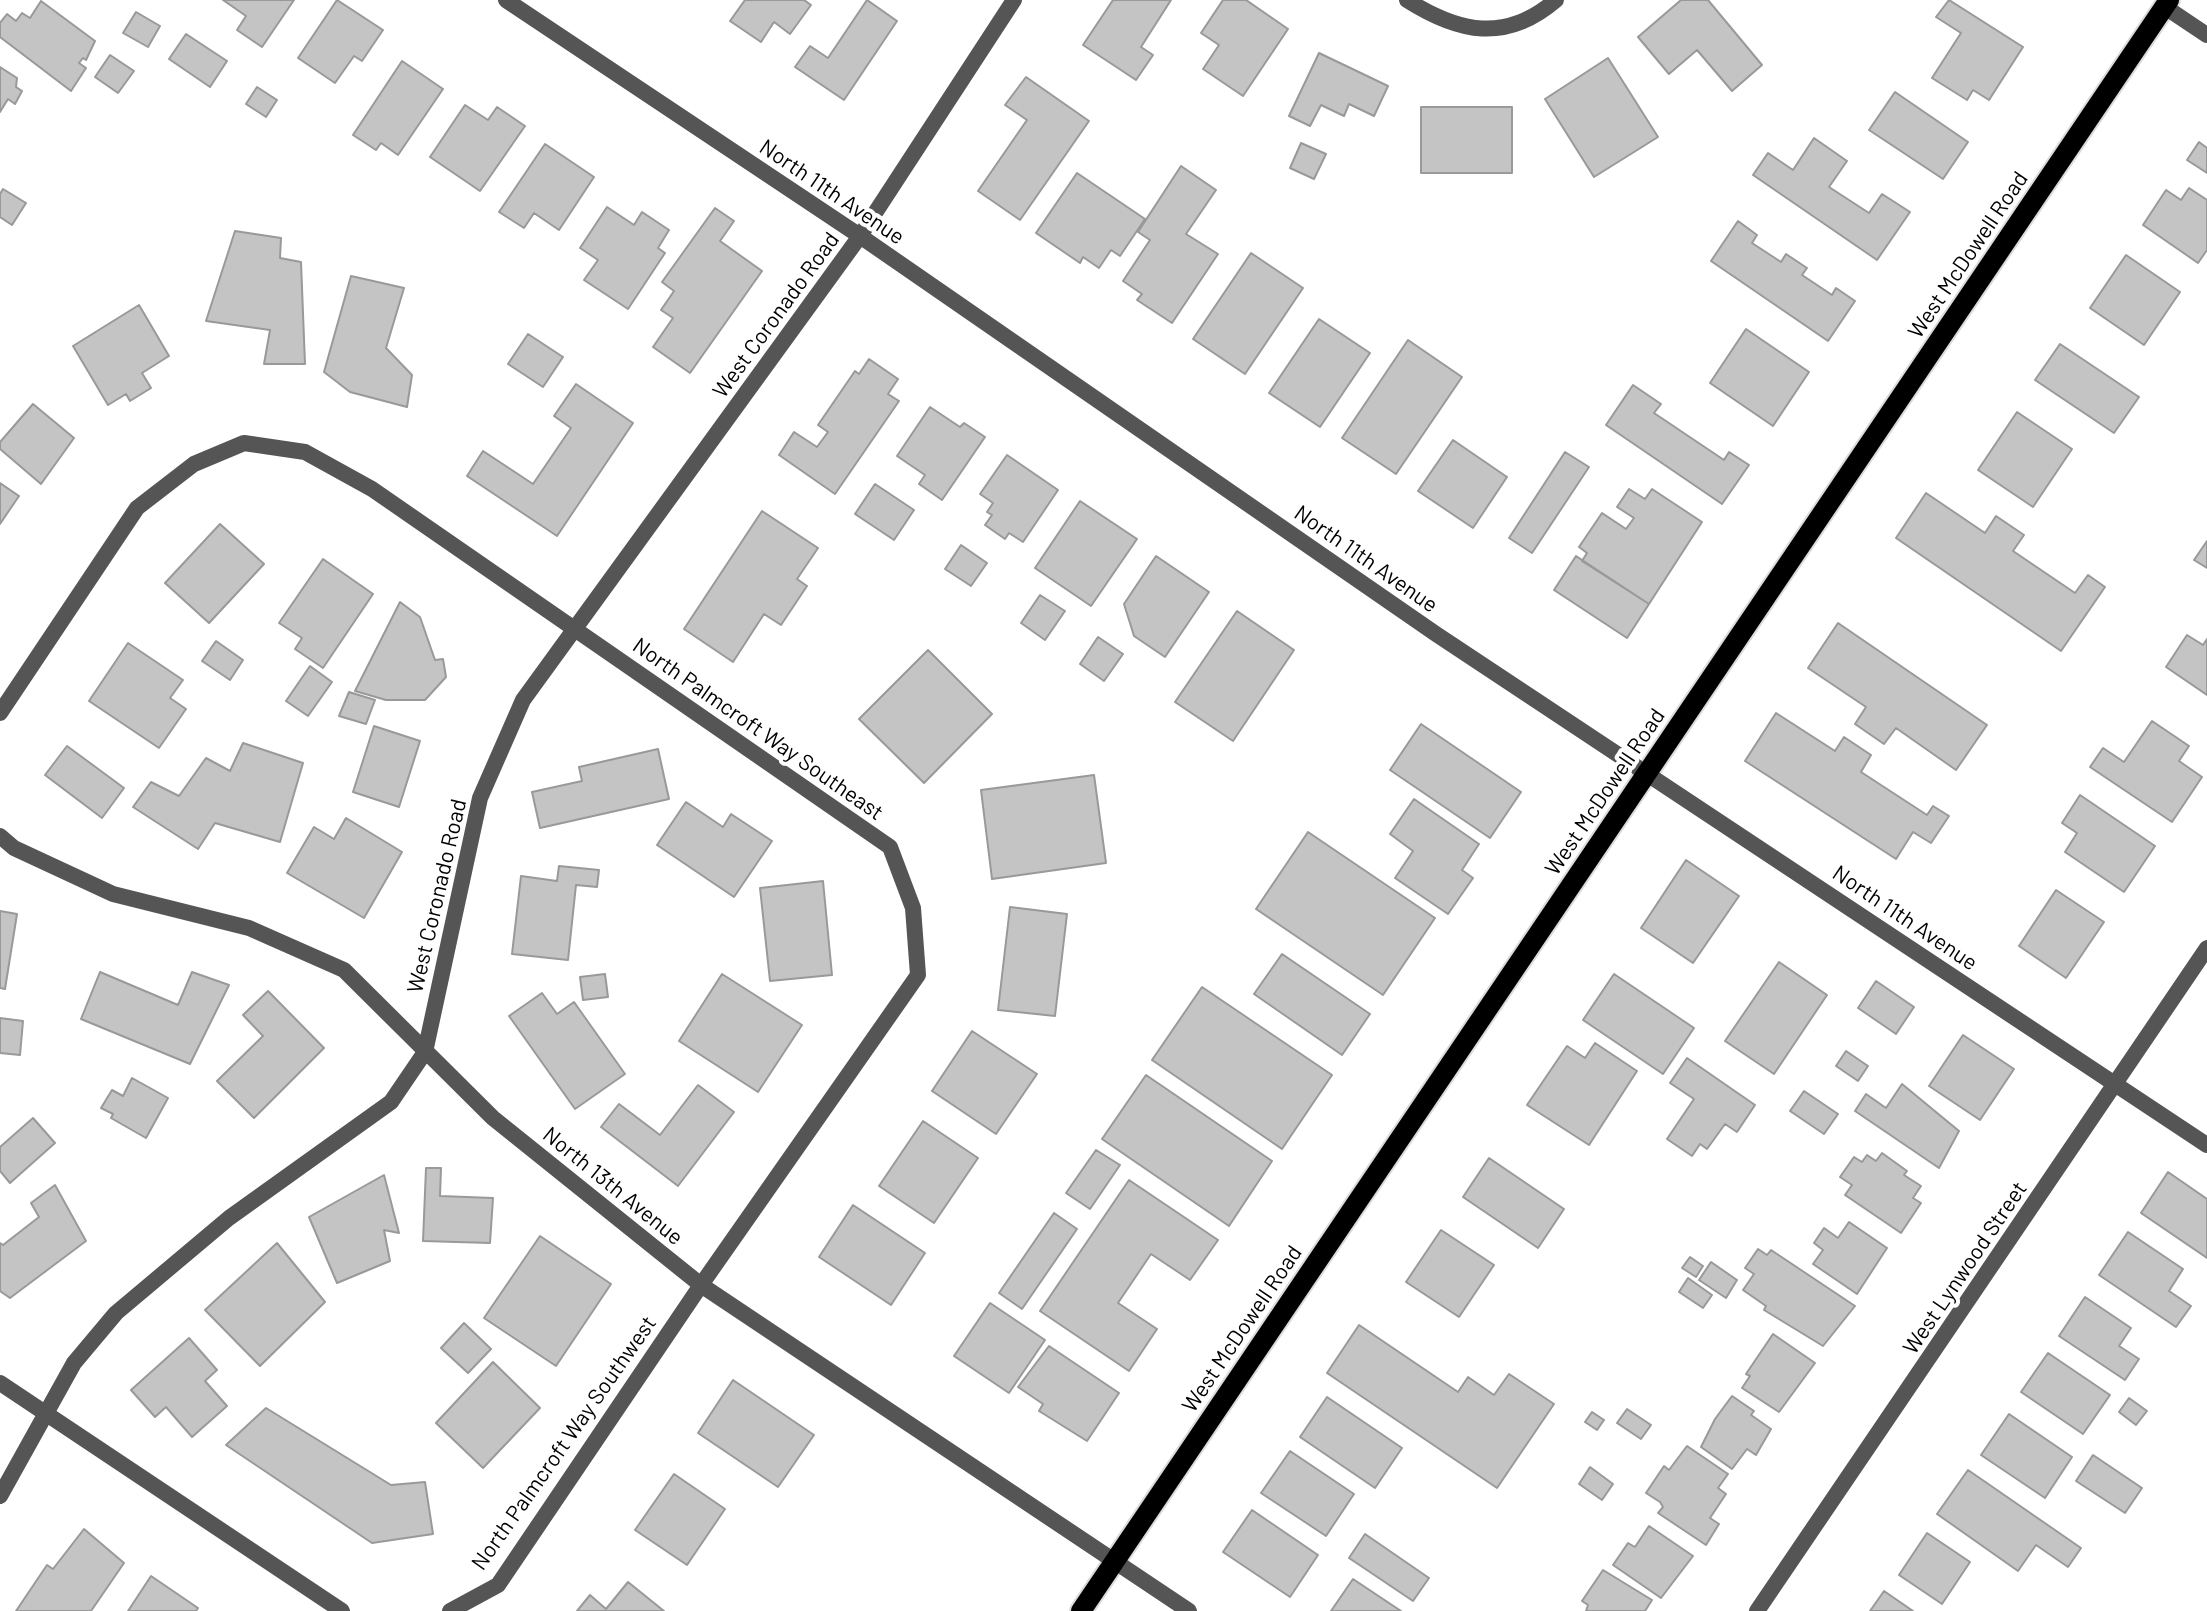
<!DOCTYPE html>
<html>
<head>
<meta charset="utf-8">
<style>
  body { margin:0 }
  canvas { display:block; background:#fff }
</style>
</head>
<body>
<canvas width="2207" height="1611"></canvas>
<script>
const ctx = document.querySelector('canvas').getContext('2d');
ctx.lineJoin = 'round';
function fill(path, color) { ctx.fillStyle = color; ctx.fill(path, 'evenodd'); }
function stroke(path, color, width, dash) { ctx.strokeStyle = color; ctx.lineWidth = width; ctx.lineCap = dash ? 'butt' : 'round'; ctx.setLineDash(dash || []); ctx.stroke(path); }
function label(font, color, halo, rows, align = 'center') {
  ctx.font = font + ' Barlow,sans-serif'; ctx.lineWidth = 8; ctx.setLineDash([]); ctx.textBaseline = 'middle'; ctx.strokeStyle = halo; ctx.fillStyle = color; for (const [text, x, y, turn = 0] of rows) {
    ctx.save(); ctx.translate(x, y); ctx.rotate((+turn || 0) * Math.PI / 180); ctx.textAlign = isNaN(turn) ? turn : align; if (halo) ctx.strokeText(text, 0, 0); ctx.fillText(text, 0, 0); ctx.restore();
  }
}
const building = new Path2D(`
  M 223,0 L 294,0 L 262,47 L 237,30 L 246,16 Z
  M 337,0 L 383,30 L 362,61 L 354,56 L 335,83 L 298,58 Z
  M 745,0 L 804,0 L 811,5 L 790,34 L 774,22 L 761,42 L 730,21 Z
  M 867,0 L 897,21 L 844,100 L 795,67 L 810,46 L 828,58 Z
  M 1113,0 L 1171,0 L 1141,47 L 1153,55 L 1136,80 L 1083,45 Z
  M 1223,0 L 1246,0 L 1288,29 L 1243,96 L 1203,69 L 1219,45 L 1201,33 Z
  M 1681,0 L 1708,0 L 1762,65 L 1732,91 L 1697,50 L 1669,74 L 1638,37 Z
  M 1949,0 L 2023,47 L 1989,100 L 1973,90 L 1967,100 L 1932,78 L 1961,33 L 1936,17 Z
  M 41,1 L 95,41 L 86,60 L 83,58 L 79,63 L 86,68 L 71,91 L 0,37 L 0,23 L 7,14 L 16,21 L 22,13 L 30,18 Z
  M 136,12 L 160,26 L 148,47 L 123,33 Z
  M 186,34 L 227,61 L 210,87 L 169,59 Z
  M 1319,53 L 1388,86 L 1374,116 L 1349,104 L 1344,116 L 1321,105 L 1310,126 L 1289,116 Z
  M 110,55 L 134,71 L 118,93 L 95,77 Z
  M 1608,58 L 1658,137 L 1594,177 L 1545,99 Z
  M 402,61 L 443,89 L 398,155 L 381,143 L 376,150 L 353,135 Z
  M 0,67 L 17,78 L 16,87 L 22,91 L 15,104 L 8,99 L 0,112 Z
  M 1026,77 L 1089,121 L 1020,220 L 978,191 L 1027,120 L 1005,105 Z
  M 257,87 L 277,100 L 266,117 L 246,104 Z
  M 1895,92 L 1968,142 L 1943,179 L 1869,130 Z
  M 465,105 L 488,120 L 497,107 L 525,126 L 480,191 L 430,157 Z
  M 1421,107 L 1512,107 L 1512,173 L 1421,173 Z
  M 1814,138 L 1847,161 L 1829,187 L 1869,213 L 1882,194 L 1910,212 L 1877,260 L 1753,175 L 1768,153 L 1793,170 Z
  M 2199,142 L 2207,148 L 2207,173 L 2187,160 Z
  M 1301,143 L 1326,154 L 1314,179 L 1290,168 Z
  M 545,144 L 594,177 L 559,230 L 534,213 L 524,228 L 499,212 Z
  M 1181,166 L 1216,190 L 1186,234 L 1218,254 L 1172,323 L 1137,300 L 1142,294 L 1123,281 L 1150,240 L 1138,232 Z
  M 1077,173 L 1145,219 L 1120,256 L 1111,250 L 1099,268 L 1083,257 L 1080,263 L 1036,233 Z
  M 2189,188 L 2207,200 L 2207,250 L 2198,263 L 2143,225 L 2166,190 L 2181,200 Z
  M 3,189 L 26,203 L 12,225 L 0,217 L 0,194 Z
  M 607,207 L 634,225 L 642,212 L 669,230 L 658,248 L 665,253 L 628,309 L 584,280 L 598,260 L 580,248 Z
  M 715,208 L 734,221 L 720,241 L 762,271 L 690,373 L 653,347 L 673,318 L 661,310 L 674,291 L 662,282 Z
  M 1738,221 L 1757,235 L 1752,243 L 1781,262 L 1786,254 L 1807,268 L 1802,275 L 1832,295 L 1836,288 L 1855,301 L 1828,341 L 1711,261 Z
  M 235,231 L 281,238 L 280,258 L 301,262 L 305,364 L 264,364 L 270,330 L 206,321 Z
  M 1251,253 L 1303,288 L 1245,374 L 1193,339 Z
  M 2126,255 L 2180,292 L 2144,345 L 2090,308 Z
  M 351,276 L 404,288 L 386,348 L 412,375 L 407,407 L 350,392 L 324,372 Z
  M 139,305 L 169,356 L 142,373 L 151,388 L 130,401 L 126,394 L 108,405 L 73,346 Z
  M 1319,319 L 1370,353 L 1320,427 L 1269,393 Z
  M 1746,329 L 1809,372 L 1773,426 L 1710,383 Z
  M 528,334 L 563,357 L 543,387 L 508,364 Z
  M 1408,340 L 1462,377 L 1396,474 L 1342,438 Z
  M 2060,344 L 2139,397 L 2114,433 L 2035,380 Z
  M 869,359 L 898,379 L 888,394 L 899,401 L 835,494 L 779,455 L 794,432 L 817,447 L 828,432 L 818,425 L 855,371 L 859,374 Z
  M 576,384 L 633,423 L 557,536 L 467,476 L 483,451 L 533,484 L 571,428 L 554,416 Z
  M 1633,385 L 1661,404 L 1654,413 L 1724,460 L 1729,452 L 1749,465 L 1722,504 L 1606,425 Z
  M 33,404 L 74,438 L 41,484 L 0,449 L 0,442 Z
  M 930,407 L 960,427 L 964,423 L 985,437 L 942,500 L 919,484 L 925,475 L 897,456 Z
  M 2017,412 L 2072,449 L 2033,507 L 1978,470 Z
  M 1453,440 L 1507,477 L 1473,528 L 1418,491 Z
  M 1565,452 L 1589,467 L 1532,553 L 1509,538 Z
  M 1007,455 L 1058,490 L 1023,542 L 1009,533 L 1005,539 L 985,525 L 992,515 L 987,512 L 993,503 L 980,494 Z
  M 0,483 L 19,496 L 0,524 Z
  M 875,484 L 914,510 L 894,540 L 855,514 Z
  M 1629,489 L 1645,499 L 1652,489 L 1702,522 L 1649,604 L 1582,561 L 1587,553 L 1579,547 L 1602,513 L 1626,529 L 1634,518 L 1617,507 Z
  M 1926,493 L 1985,533 L 1996,516 L 2024,535 L 2013,551 L 2075,593 L 2088,575 L 2105,587 L 2061,651 L 1896,538 Z
  M 1080,501 L 1137,539 L 1091,606 L 1035,568 Z
  M 762,511 L 818,548 L 797,579 L 807,586 L 781,625 L 764,614 L 733,662 L 684,629 Z
  M 220,524 L 264,564 L 209,623 L 165,583 Z
  M 2207,541 L 2207,568 L 2194,560 Z
  M 961,545 L 987,563 L 971,586 L 945,569 Z
  M 1156,556 L 1209,592 L 1165,657 L 1134,636 L 1124,604 Z
  M 1576,556 L 1649,604 L 1627,638 L 1554,590 Z
  M 323,559 L 373,594 L 323,668 L 295,649 L 302,638 L 279,623 Z
  M 1040,595 L 1065,611 L 1045,640 L 1021,623 Z
  M 400,602 L 420,617 L 435,660 L 443,659 L 446,677 L 425,700 L 386,700 L 355,691 Z
  M 1237,611 L 1294,650 L 1233,741 L 1175,702 Z
  M 1838,623 L 1987,725 L 1956,770 L 1896,728 L 1884,744 L 1855,724 L 1866,707 L 1808,668 Z
  M 2187,635 L 2203,645 L 2207,639 L 2207,695 L 2166,667 Z
  M 1098,637 L 1123,654 L 1104,681 L 1080,664 Z
  M 216,641 L 243,660 L 230,680 L 202,661 Z
  M 128,643 L 183,680 L 170,698 L 186,709 L 159,748 L 89,701 Z
  M 928,650 L 992,714 L 924,783 L 859,719 Z
  M 310,666 L 332,682 L 308,716 L 286,701 Z
  M 349,692 L 375,700 L 366,724 L 339,716 Z
  M 1776,713 L 1835,751 L 1844,737 L 1871,755 L 1861,772 L 1927,815 L 1933,806 L 1949,816 L 1931,843 L 1913,832 L 1896,859 L 1745,761 Z
  M 2152,721 L 2189,746 L 2179,761 L 2202,777 L 2172,822 L 2090,767 L 2103,748 L 2124,762 Z
  M 1421,724 L 1521,792 L 1490,838 L 1390,770 Z
  M 374,726 L 420,741 L 399,807 L 353,792 Z
  M 243,743 L 303,763 L 280,842 L 215,823 L 198,849 L 133,807 L 151,782 L 179,796 L 206,758 L 230,771 Z
  M 67,746 L 124,788 L 102,818 L 45,775 Z
  M 658,749 L 669,799 L 540,828 L 532,792 L 582,781 L 579,767 Z
  M 1094,775 L 1106,863 L 992,879 L 981,790 Z
  M 2080,795 L 2155,846 L 2124,892 L 2065,852 L 2077,833 L 2062,823 Z
  M 1414,799 L 1479,844 L 1462,870 L 1473,878 L 1448,914 L 1395,878 L 1413,851 L 1390,834 Z
  M 686,802 L 723,827 L 731,814 L 772,841 L 734,897 L 657,845 Z
  M 346,818 L 402,852 L 364,918 L 287,873 L 314,827 L 334,839 Z
  M 1308,832 L 1435,918 L 1383,995 L 1256,909 Z
  M 1686,860 L 1739,896 L 1693,963 L 1641,928 Z
  M 559,866 L 599,870 L 597,887 L 576,885 L 568,960 L 512,954 L 521,876 L 557,881 Z
  M 823,881 L 832,975 L 770,981 L 760,888 Z
  M 2056,890 L 2104,922 L 2066,978 L 2019,946 Z
  M 1010,907 L 1067,914 L 1055,1016 L 998,1010 Z
  M 0,911 L 17,914 L 5,989 L 0,988 Z
  M 1282,954 L 1370,1014 L 1342,1055 L 1254,994 Z
  M 1779,962 L 1827,995 L 1774,1074 L 1725,1041 Z
  M 100,972 L 178,1005 L 192,972 L 229,985 L 190,1064 L 81,1019 Z
  M 605,974 L 608,997 L 583,1000 L 580,977 Z
  M 722,974 L 802,1025 L 758,1092 L 679,1041 Z
  M 1614,974 L 1694,1028 L 1663,1074 L 1583,1020 Z
  M 1876,981 L 1914,1007 L 1896,1034 L 1858,1008 Z
  M 1202,987 L 1332,1075 L 1282,1149 L 1152,1060 Z
  M 268,991 L 324,1048 L 254,1118 L 217,1081 L 263,1036 L 243,1015 Z
  M 542,993 L 557,1014 L 574,1002 L 625,1074 L 575,1109 L 509,1016 Z
  M 0,1018 L 23,1021 L 20,1055 L 0,1053 Z
  M 972,1031 L 1037,1074 L 996,1134 L 932,1091 Z
  M 1963,1035 L 2014,1069 L 1980,1120 L 1929,1086 Z
  M 1595,1043 L 1637,1071 L 1589,1145 L 1527,1105 L 1567,1046 L 1585,1058 Z
  M 1846,1051 L 1868,1066 L 1858,1081 L 1836,1066 Z
  M 1687,1058 L 1755,1105 L 1737,1132 L 1725,1124 L 1707,1149 L 1700,1144 L 1692,1156 L 1667,1139 L 1694,1099 L 1670,1083 Z
  M 1146,1075 L 1272,1161 L 1229,1226 L 1102,1139 Z
  M 132,1078 L 168,1098 L 146,1138 L 111,1118 L 113,1114 L 101,1108 L 112,1090 L 123,1096 Z
  M 1902,1084 L 1959,1131 L 1939,1168 L 1855,1111 L 1866,1094 L 1886,1108 Z
  M 698,1085 L 734,1112 L 678,1186 L 601,1127 L 619,1104 L 660,1135 Z
  M 1804,1091 L 1838,1114 L 1824,1134 L 1790,1111 Z
  M 33,1118 L 55,1143 L 10,1183 L 0,1171 L 0,1147 Z
  M 923,1121 L 978,1158 L 934,1223 L 879,1186 Z
  M 1096,1150 L 1120,1165 L 1090,1209 L 1066,1193 Z
  M 1882,1153 L 1907,1171 L 1904,1175 L 1921,1186 L 1913,1198 L 1921,1203 L 1901,1233 L 1845,1195 L 1852,1185 L 1840,1177 L 1854,1157 L 1862,1162 L 1867,1155 L 1876,1161 Z
  M 1489,1158 L 1564,1209 L 1538,1248 L 1463,1197 Z
  M 426,1168 L 441,1168 L 440,1196 L 493,1198 L 490,1243 L 423,1241 Z
  M 2168,1172 L 2207,1199 L 2207,1258 L 2141,1213 Z
  M 384,1175 L 399,1233 L 384,1230 L 390,1261 L 337,1283 L 309,1217 Z
  M 1129,1180 L 1218,1240 L 1190,1280 L 1151,1254 L 1118,1303 L 1157,1329 L 1129,1371 L 1040,1311 Z
  M 55,1185 L 86,1241 L 10,1298 L 0,1291 L 0,1243 L 3,1245 L 39,1217 L 31,1203 Z
  M 853,1205 L 925,1253 L 891,1305 L 819,1257 Z
  M 1054,1213 L 1077,1229 L 1022,1309 L 999,1293 Z
  M 1849,1222 L 1887,1248 L 1857,1294 L 1813,1264 L 1823,1250 L 1814,1243 L 1824,1228 L 1838,1238 Z
  M 1441,1230 L 1494,1265 L 1459,1317 L 1406,1282 Z
  M 2128,1232 L 2183,1269 L 2169,1291 L 2191,1306 L 2176,1327 L 2099,1275 Z
  M 540,1236 L 611,1284 L 556,1366 L 484,1318 Z
  M 277,1243 L 325,1302 L 260,1366 L 205,1310 Z
  M 1758,1249 L 1767,1255 L 1771,1250 L 1855,1306 L 1823,1346 L 1764,1310 L 1766,1306 L 1743,1290 L 1754,1274 L 1745,1268 Z
  M 1690,1257 L 1703,1266 L 1696,1277 L 1682,1268 Z
  M 1711,1262 L 1737,1280 L 1726,1298 L 1699,1280 Z
  M 1688,1278 L 1712,1295 L 1703,1308 L 1679,1292 Z
  M 2085,1297 L 2131,1328 L 2119,1346 L 2139,1359 L 2125,1380 L 2059,1336 Z
  M 990,1303 L 1045,1340 L 1009,1393 L 954,1356 Z
  M 464,1323 L 491,1349 L 468,1373 L 441,1348 Z
  M 1359,1325 L 1458,1392 L 1468,1377 L 1494,1395 L 1509,1374 L 1554,1404 L 1497,1488 L 1327,1373 Z
  M 1773,1334 L 1815,1363 L 1779,1412 L 1742,1388 L 1750,1376 L 1746,1374 Z
  M 189,1338 L 217,1370 L 205,1381 L 227,1406 L 192,1437 L 166,1407 L 155,1417 L 131,1390 Z
  M 1049,1346 L 1119,1393 L 1087,1441 L 1039,1411 L 1043,1404 L 1018,1387 Z
  M 2048,1353 L 2110,1395 L 2083,1434 L 2021,1392 Z
  M 493,1362 L 540,1408 L 483,1468 L 436,1423 Z
  M 733,1380 L 814,1435 L 778,1487 L 698,1433 Z
  M 1732,1396 L 1754,1411 L 1751,1415 L 1771,1429 L 1756,1455 L 1747,1449 L 1732,1469 L 1701,1447 L 1715,1419 Z
  M 1327,1397 L 1402,1448 L 1375,1488 L 1300,1437 Z
  M 2129,1398 L 2147,1411 L 2136,1425 L 2119,1412 Z
  M 266,1408 L 391,1485 L 425,1482 L 433,1534 L 372,1543 L 226,1445 Z
  M 1627,1409 L 1651,1425 L 1641,1439 L 1617,1423 Z
  M 1592,1412 L 1604,1420 L 1597,1430 L 1585,1422 Z
  M 2009,1414 L 2072,1457 L 2045,1498 L 1981,1455 Z
  M 1687,1446 L 1728,1474 L 1718,1488 L 1726,1494 L 1710,1518 L 1719,1524 L 1706,1545 L 1658,1513 L 1663,1507 L 1660,1502 L 1646,1493 L 1664,1466 L 1669,1470 Z
  M 1290,1451 L 1354,1494 L 1326,1536 L 1261,1493 Z
  M 2093,1455 L 2142,1488 L 2125,1513 L 2076,1481 Z
  M 1590,1467 L 1613,1484 L 1602,1500 L 1579,1484 Z
  M 1968,1470 L 2081,1548 L 2068,1567 L 2036,1545 L 2018,1571 L 1937,1514 Z
  M 674,1474 L 725,1509 L 687,1565 L 635,1530 Z
  M 1252,1510 L 1318,1555 L 1290,1597 L 1223,1552 Z
  M 1649,1526 L 1693,1556 L 1661,1598 L 1613,1565 L 1628,1543 L 1635,1547 Z
  M 84,1529 L 124,1563 L 91,1611 L 16,1611 L 47,1565 L 53,1569 Z
  M 1927,1533 L 1970,1562 L 1942,1604 L 1899,1575 Z
  M 1365,1534 L 1429,1578 L 1413,1601 L 1349,1558 Z
  M 1603,1570 L 1652,1600 L 1645,1611 L 1586,1611 L 1588,1605 L 1582,1601 Z
  M 151,1576 L 198,1608 L 196,1611 L 128,1611 Z
  M 1353,1579 L 1401,1611 L 1331,1611 Z
  M 628,1582 L 664,1611 L 577,1611 L 590,1595 L 606,1609 Z
  M 1884,1591 L 1913,1611 L 1870,1611 Z`);
const minor = new Path2D(`
  M 506,0 L 860,236 L 1436,634 L 2207,1145
  M 1407,0 C 1459,33 1506,43 1556,0
  M 2165,7 L 2207,35
  M 0,713 L 137,508 L 194,464 L 244,443 L 305,452 L 372,489 L 890,847 L 913,908 L 918,975 L 701,1285 L 498,1585 L 450,1611
  M 0,836 L 14,848 L 113,894 L 249,928 L 344,970 L 493,1118 L 701,1285 L 1189,1611
  M 0,1383 L 342,1611
  M 0,1496 L 74,1363 L 116,1313 L 229,1218 L 391,1102 L 425,1052 L 480,798 L 523,700 L 860,236 L 1014,0
  M 1757,1611 L 2207,948`);
const primary = new Path2D(`
  M 1081,1611 L 2169,0`);
const streetNames = [
  ["North 11th Avenue",832,192,34],
  ["West McDowell Road",1968,255,-56],
  ["West Coronado Road",776,315,-54],
  ["North 11th Avenue",1366,559,35],
  ["North Palmcroft Way Southeast",758,729,35],
  ["West McDowell Road",1605,792,-56],
  ["West Coronado Road",437,896,-77],
  ["North 11th Avenue",1905,918,34],
  ["North 13th Avenue",613,1186,39],
  ["West Lynwood Street",1965,1268,-56],
  ["West McDowell Road",1242,1329,-56],
  ["North Palmcroft Way Southwest",564,1443,-55]
];
fill(building, '#c4c4c4');
stroke(building, '#999', 2);
stroke(primary, '#dbdbdb', 24);
stroke(minor, '#555', 16);
stroke(primary, '#000', 20);
label('22px', '#000', '#fff', streetNames);
</script>
</body>
</html>
